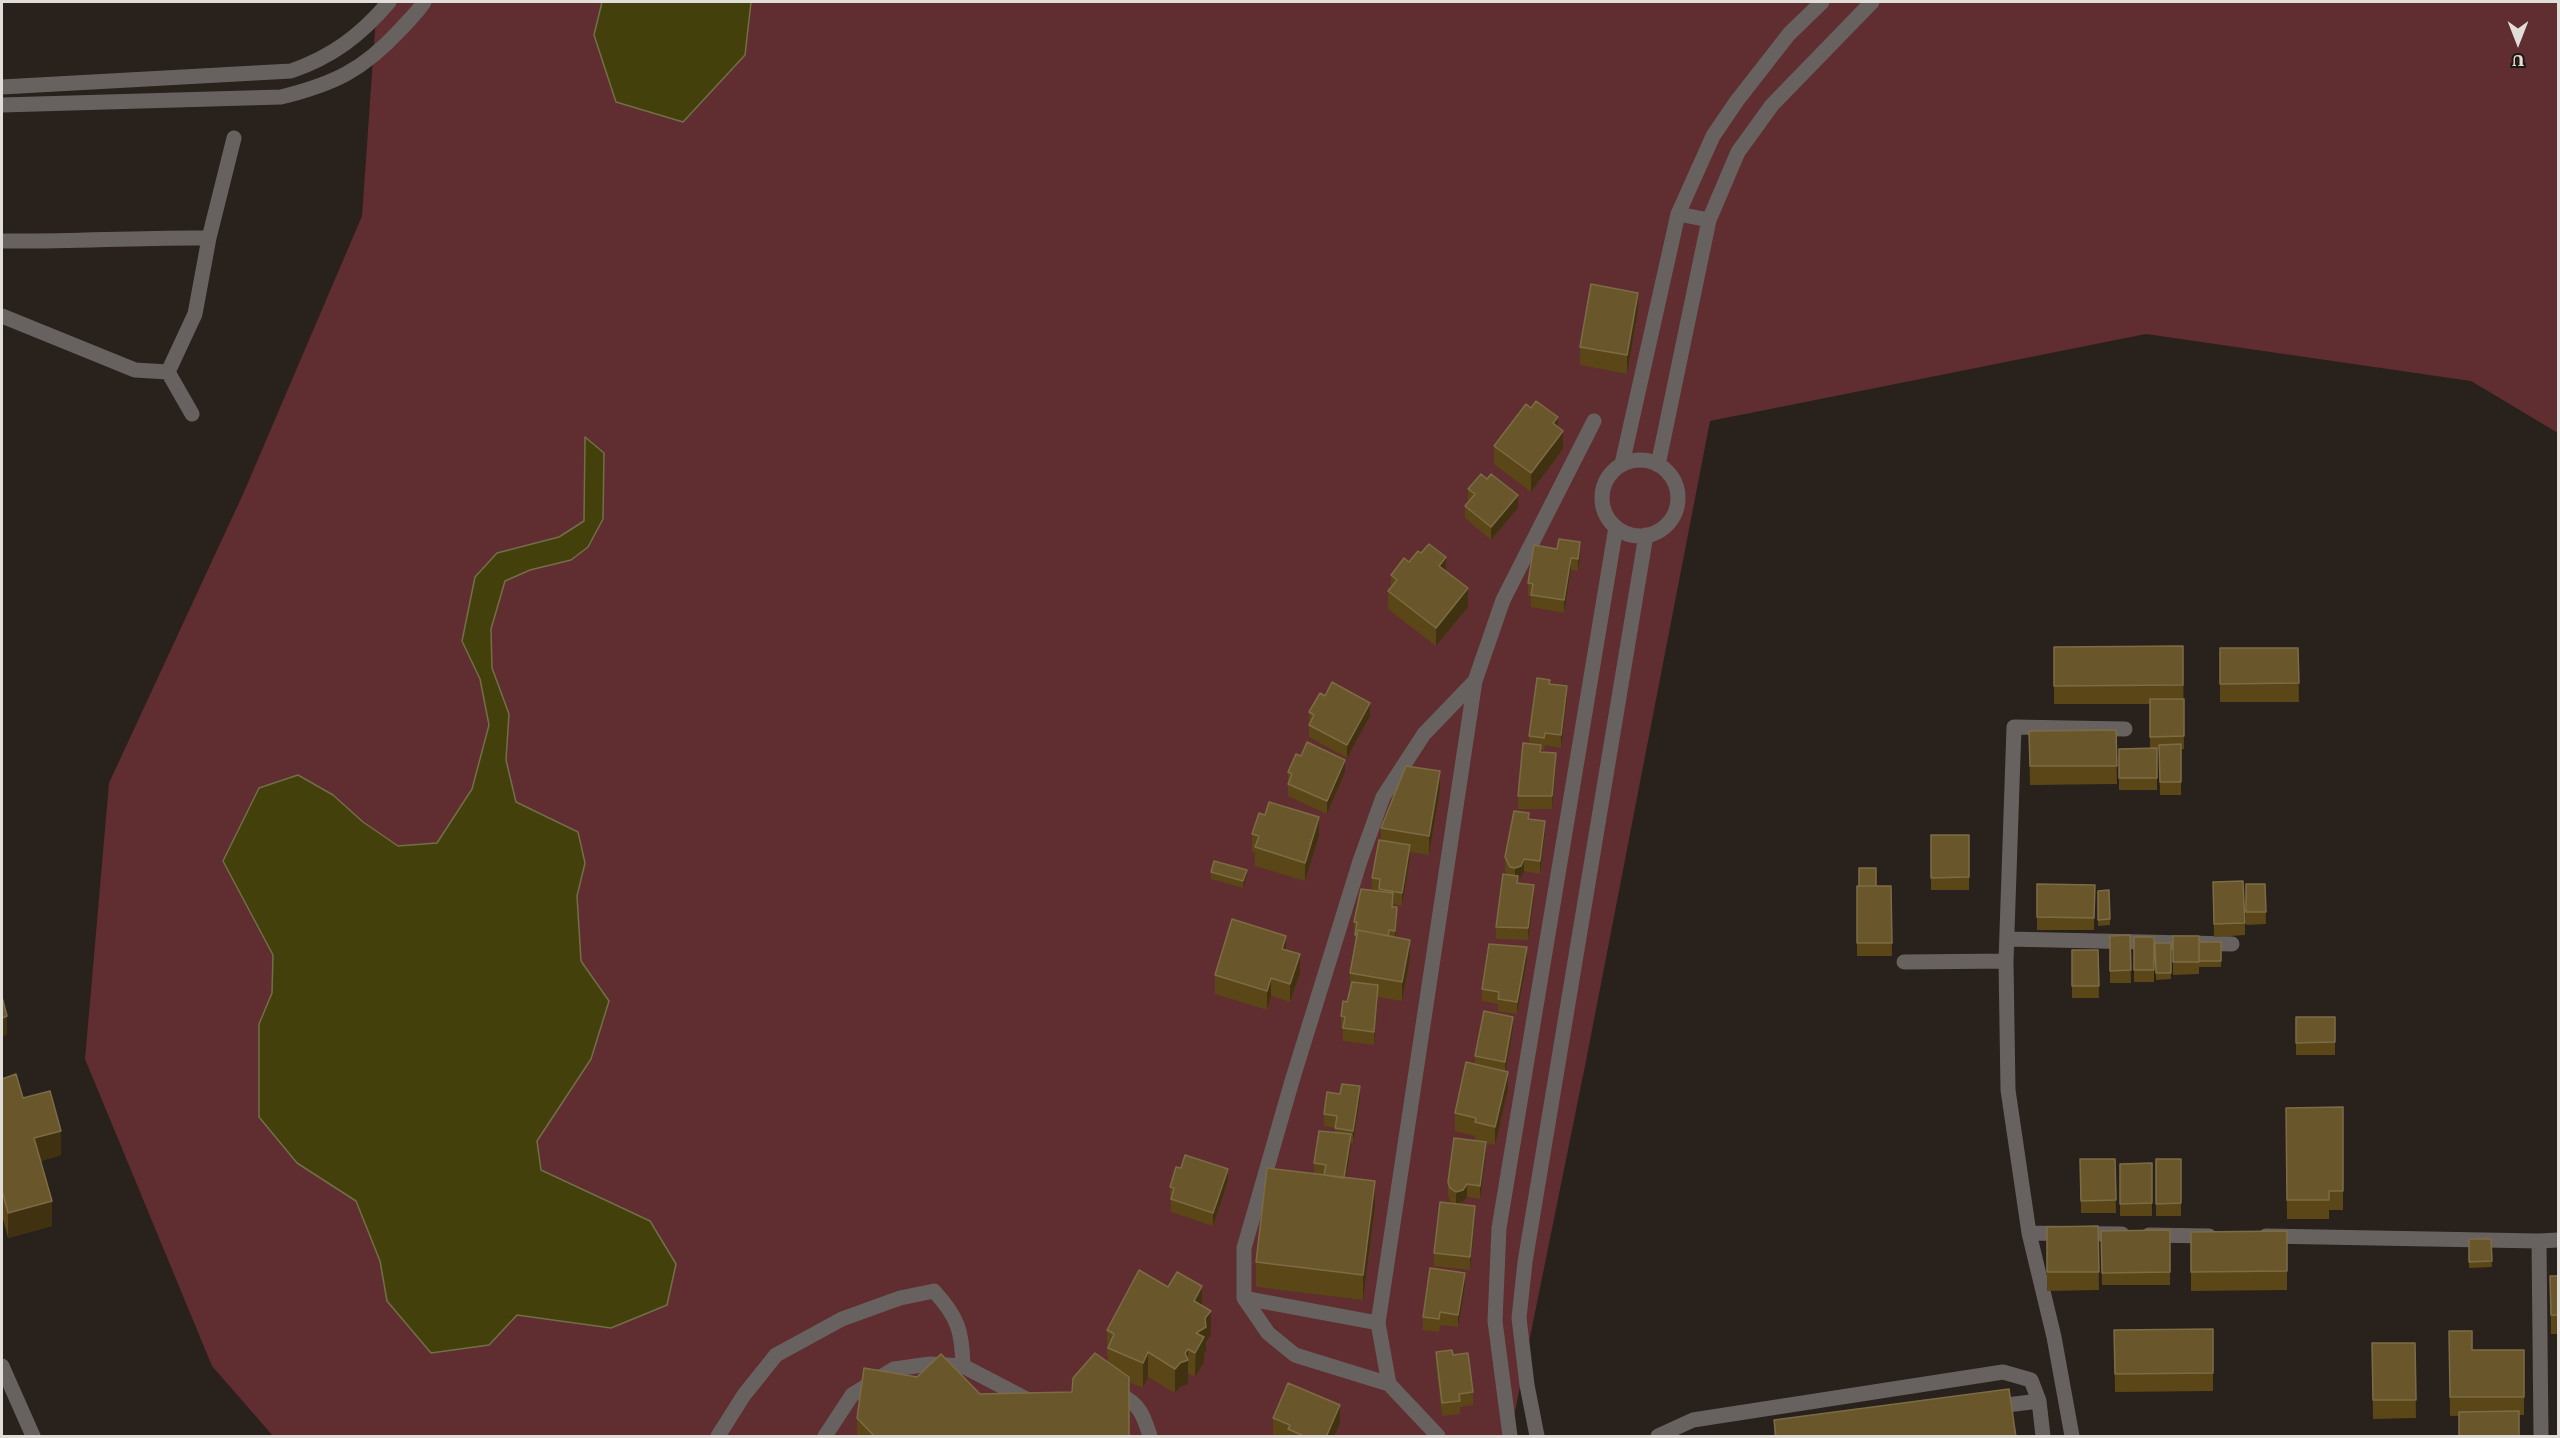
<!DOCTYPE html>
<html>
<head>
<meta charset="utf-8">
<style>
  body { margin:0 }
  #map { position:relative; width:2560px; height:1438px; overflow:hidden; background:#29211b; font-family:"Roboto Serif",serif }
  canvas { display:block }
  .frame { position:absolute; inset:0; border:3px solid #e1ddd8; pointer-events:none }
  .north { position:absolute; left:2488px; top:12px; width:60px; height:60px; -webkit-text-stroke:4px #1f1812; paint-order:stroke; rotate:180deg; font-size:16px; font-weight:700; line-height:24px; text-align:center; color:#e1ddd8 }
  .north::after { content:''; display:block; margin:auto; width:21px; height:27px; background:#e1ddd8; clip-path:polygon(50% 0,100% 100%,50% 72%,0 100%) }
</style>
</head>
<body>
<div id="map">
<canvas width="2560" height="1438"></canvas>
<div class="frame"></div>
<div class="north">U</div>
</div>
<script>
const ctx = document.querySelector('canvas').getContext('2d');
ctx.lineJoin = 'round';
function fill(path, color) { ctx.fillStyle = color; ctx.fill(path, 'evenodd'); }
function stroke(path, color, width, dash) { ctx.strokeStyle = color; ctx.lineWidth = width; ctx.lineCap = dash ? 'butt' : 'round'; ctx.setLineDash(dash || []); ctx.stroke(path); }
const green = new Path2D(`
  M 377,2 L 2558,2 L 2558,433 L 2471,381 L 2146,334 L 1710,421 L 1587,1056 L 1510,1436 L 273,1436 L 212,1366 L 85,1059 L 109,783 L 244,492 L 362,216 Z`);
const water = new Path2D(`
  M 602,2 L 751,2 L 745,55 L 683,122 L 616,102 L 594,35 Z
  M 585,437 L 604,453 L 603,519 L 588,547 L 571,560 L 530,570 L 505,581 L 491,629 L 492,668 L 509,714 L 506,760 L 516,802 L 578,832 L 585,863 L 577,896 L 581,961 L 609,1001 L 591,1059 L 537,1141 L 541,1170 L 650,1221 L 676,1264 L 667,1305 L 611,1328 L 517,1315 L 489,1345 L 431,1353 L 387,1301 L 380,1261 L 356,1201 L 297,1163 L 259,1117 L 259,1024 L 272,993 L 273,955 L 223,861 L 259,788 L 298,775 L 333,795 L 363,822 L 398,846 L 437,843 L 472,789 L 489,725 L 480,679 L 462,641 L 475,577 L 497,553 L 559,537 L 584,521 Z`);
const minor = new Path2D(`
  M 2,87 L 291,71 C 332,57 361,35 389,2
  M 2,105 L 281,97 C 334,84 363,70 400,30 C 408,21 418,12 424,2
  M 1678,214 L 1709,220
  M 2,241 C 71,242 140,237 209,238
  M 2,316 L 135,370 L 168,372 L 195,314 L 209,238 L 234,138
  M 168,372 L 192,414
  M1602 498a38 38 0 1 1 76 0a38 38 0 1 1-76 0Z
  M 1622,464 L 1678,214 L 1713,136 L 1736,102 L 1789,34 L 1822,2
  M 1658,465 L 1709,220 L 1738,152 L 1772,105 L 1872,2
  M 2008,939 L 2232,944
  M 1904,962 L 2006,961
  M 2029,1233 L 2122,1234
  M 2149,1235 L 2209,1236
  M 2266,1236 L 2539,1241 L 2541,1436
  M 2539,1241 L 2558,1240
  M 1244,1298 L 1378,1323
  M 2,1366 L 33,1436
  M 1389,1384 L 1295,1355 L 1268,1333 L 1244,1298 L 1244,1248 L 1292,1081 L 1360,861 L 1383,797 L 1424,734 L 1475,681
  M 1122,1396 C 1141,1405 1144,1418 1150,1436
  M 1991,1407 L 2039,1401
  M 718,1436 L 744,1395 L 776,1355 L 842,1319 L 900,1298 L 934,1291 C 958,1317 962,1331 963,1366
  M 825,1436 L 852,1395 L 894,1369 L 930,1364 L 963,1366 L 1032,1402
  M 1438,1436 L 1389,1384 L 1378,1323 L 1475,681 L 1503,600 L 1594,421
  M 1510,1436 L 1495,1321 L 1499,1228 L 1616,527
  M 1537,1436 L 1527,1385 L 1519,1318 L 1525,1262 L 1646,535
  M 1658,1436 L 1693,1420 L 2003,1372 L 2031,1380 L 2039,1401 L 2043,1436
  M 2072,1436 L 2054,1337 L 2029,1233 L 2008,1090 L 2006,961 L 2014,727 L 2125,729`);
const wall = new Path2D(`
  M 1638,311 L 1627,374 L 1580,365 L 1580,347 Z
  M 1558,426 L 1563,449 L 1531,492 L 1494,464 L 1494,446 Z
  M 1468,489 L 1518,508 L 1491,540 L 1465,518 L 1465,506 L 1468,501 Z
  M 1534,545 L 1580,555 L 1578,571 L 1571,570 L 1564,613 L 1531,607 L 1531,597 L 1528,596 L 1528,583 Z
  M 1409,562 L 1446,571 L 1468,607 L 1436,646 L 1388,609 L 1388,591 L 1391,587 L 1391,575 Z
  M 2183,646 L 2184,749 L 2181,749 L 2181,795 L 2160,795 L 2159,749 L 2157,749 L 2157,790 L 2119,790 L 2119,749 L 2150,748 L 2150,704 L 2054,704 L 2054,647 Z
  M 2220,648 L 2298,648 L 2299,702 L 2220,702 Z
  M 1550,684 L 1567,699 L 1561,748 L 1545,745 L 1544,750 L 1541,750 L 1541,752 L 1556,766 L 1552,809 L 1518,809 L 1518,796 L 1529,744 L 1529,736 Z
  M 1309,712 L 1370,716 L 1347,758 L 1309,737 Z
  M 2116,730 L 2117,784 L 2030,785 L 2029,731 Z
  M 1288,772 L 1345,772 L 1327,814 L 1288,796 Z
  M 1440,789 L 1429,855 L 1410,852 L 1410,858 L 1402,906 L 1393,904 L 1393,907 L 1397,920 L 1395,937 L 1410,959 L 1402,1001 L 1378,997 L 1374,1045 L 1343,1041 L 1343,1029 L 1341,1028 L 1341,1016 L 1347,1002 L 1350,989 L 1350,973 L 1355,942 L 1355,935 L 1354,935 L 1354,922 L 1372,890 L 1372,878 L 1381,840 L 1381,828 Z
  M 1529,819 L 1545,834 L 1540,874 L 1524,871 L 1521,878 L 1518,879 L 1518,883 L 1534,898 L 1528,940 L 1496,939 L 1496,927 L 1508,875 L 1505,870 L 1505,857 Z
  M 1252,834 L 1319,836 L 1305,881 L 1255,866 L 1255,853 L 1252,852 Z
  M 1931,835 L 1969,835 L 1969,890 L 1931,890 Z
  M 1211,872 L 1247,876 L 1243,888 L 1211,879 Z
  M 2213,882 L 2245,923 L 2245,935 L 2214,937 Z
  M 2037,884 L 2095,885 L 2094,930 L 2037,930 Z
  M 2246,884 L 2265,884 L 2266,924 L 2246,925 Z
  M 1857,886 L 1891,886 L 1892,956 L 1857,956 Z
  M 2109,890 L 2110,925 L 2098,926 L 2098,891 Z
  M 2130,935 L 2131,983 L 2110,983 L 2110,936 Z
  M 2173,936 L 2199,942 L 2221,942 L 2221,967 L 2199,967 L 2199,974 L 2173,975 Z
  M 2134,937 L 2154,937 L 2154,982 L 2134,982 Z
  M 2155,943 L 2171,943 L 2171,979 L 2156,980 Z
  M 1286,950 L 1300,973 L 1290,1002 L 1271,996 L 1267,1010 L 1215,994 L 1215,975 Z
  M 2072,950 L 2098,950 L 2099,998 L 2072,998 Z
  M 1527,960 L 1517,1014 L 1498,1011 L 1498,1004 L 1482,1001 L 1482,989 Z
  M 2296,1017 L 2335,1017 L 2335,1055 L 2296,1055 Z
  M 1513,1029 L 1505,1071 L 1508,1090 L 1495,1145 L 1486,1143 L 1486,1155 L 1480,1199 L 1467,1197 L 1463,1202 L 1456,1204 L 1475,1219 L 1470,1270 L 1434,1266 L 1434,1253 L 1456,1204 L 1450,1201 L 1448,1194 L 1448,1182 L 1475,1141 L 1475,1136 L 1455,1131 L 1455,1113 L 1475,1064 L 1475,1056 Z
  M 2,1079 L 23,1098 L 61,1155 L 41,1161 L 52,1226 L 8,1238 L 2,1215 Z
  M 1360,1098 L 1353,1143 L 1351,1143 L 1346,1178 L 1375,1206 L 1363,1300 L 1256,1287 L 1256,1262 L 1314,1174 L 1314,1163 L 1335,1132 L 1335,1128 L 1324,1126 L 1324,1114 Z
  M 2343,1107 L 2343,1210 L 2329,1210 L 2329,1219 L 2287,1219 L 2286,1108 Z
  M 2080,1159 L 2115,1159 L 2116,1213 L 2081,1213 Z
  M 2156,1159 L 2181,1159 L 2181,1216 L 2156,1216 Z
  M 2152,1163 L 2152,1216 L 2120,1216 L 2120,1164 Z
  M 1228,1181 L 1213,1226 L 1171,1212 L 1170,1187 Z
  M 2098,1226 L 2099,1290 L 2047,1291 L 2047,1227 Z
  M 2170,1230 L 2170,1285 L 2102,1285 L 2101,1231 Z
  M 2287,1231 L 2287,1290 L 2191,1291 L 2191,1232 Z
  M 2469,1239 L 2491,1239 L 2492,1267 L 2469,1268 Z
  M 2550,1276 L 2559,1276 L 2559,1334 L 2551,1334 Z
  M 1465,1286 L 1458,1327 L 1440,1325 L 1439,1332 L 1423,1330 L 1423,1317 Z
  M 1202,1306 L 1211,1335 L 1206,1342 L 1206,1352 L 1204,1353 L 1204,1362 L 1195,1377 L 1188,1373 L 1188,1384 L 1180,1387 L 1175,1393 L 1148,1377 L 1143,1388 L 1129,1382 L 1129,1437 L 857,1437 L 857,1418 L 980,1394 L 1072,1392 L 1108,1362 L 1108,1356 L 1107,1355 L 1107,1330 Z
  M 2213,1329 L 2213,1391 L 2115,1392 L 2114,1330 Z
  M 2449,1331 L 2472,1350 L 2524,1350 L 2524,1415 L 2450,1416 Z
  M 2372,1343 L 2415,1343 L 2416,1418 L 2373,1419 Z
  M 1436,1352 L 1453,1355 L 1473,1392 L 1473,1405 L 1460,1407 L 1460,1414 L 1442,1416 L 1436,1365 Z
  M 1273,1418 L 1340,1423 L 1334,1437 L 1273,1436 Z
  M 1774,1420 L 2016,1437 L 1774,1437 Z`);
const shadedWall = new Path2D(`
  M 1638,293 L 1638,311 L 1627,374 L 1627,355 Z
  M 1558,417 L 1558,436 L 1553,423 Z
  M 1563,431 L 1563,449 L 1531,492 L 1531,473 Z
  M 1518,495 L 1518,508 L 1491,540 L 1491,527 Z
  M 1580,542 L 1580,555 L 1578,571 L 1578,559 Z
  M 1446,557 L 1446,576 L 1439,566 Z
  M 1571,558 L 1571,570 L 1564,613 L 1564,600 Z
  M 1468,588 L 1468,607 L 1436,646 L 1436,628 Z
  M 1567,686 L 1567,699 L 1561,748 L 1561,735 Z
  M 1370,703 L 1370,716 L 1347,758 L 1347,745 Z
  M 1556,753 L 1556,766 L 1552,809 L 1552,796 Z
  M 1345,760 L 1345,772 L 1327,814 L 1327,801 Z
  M 1440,771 L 1440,789 L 1429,855 L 1429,836 Z
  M 1319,817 L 1319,836 L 1305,881 L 1305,863 Z
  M 1545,821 L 1545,834 L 1540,874 L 1540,861 Z
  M 1410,845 L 1410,858 L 1402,906 L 1402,893 Z
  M 1524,859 L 1524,871 L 1521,878 L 1518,879 L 1518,888 L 1515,880 L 1515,868 Z
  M 1247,870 L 1247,876 L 1243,888 L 1243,881 Z
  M 1534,885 L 1534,898 L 1528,940 L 1528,928 Z
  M 1397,907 L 1397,920 L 1395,943 L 1395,931 Z
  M 1286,936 L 1286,955 L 1282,949 Z
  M 1410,940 L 1410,959 L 1402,1001 L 1402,982 Z
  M 1527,947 L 1527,960 L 1517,1014 L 1517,1002 Z
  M 1300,954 L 1300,973 L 1290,1002 L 1290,984 Z
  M 1271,978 L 1271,996 L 1267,1010 L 1267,991 Z
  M 1378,985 L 1378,998 L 1374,1045 L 1374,1032 Z
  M 7,1016 L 7,1035 L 2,1037 L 2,1018 Z
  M 1513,1017 L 1513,1029 L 1505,1074 L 1505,1062 Z
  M 1508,1072 L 1508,1090 L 1495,1145 L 1495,1127 Z
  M 1360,1086 L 1360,1098 L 1353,1143 L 1353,1131 Z
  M 61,1131 L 61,1155 L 34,1163 L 34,1138 Z
  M 1351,1134 L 1351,1146 L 1344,1191 L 1344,1179 Z
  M 1486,1142 L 1486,1155 L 1480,1199 L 1480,1186 Z
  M 1228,1169 L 1228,1181 L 1213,1226 L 1213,1213 Z
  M 1375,1181 L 1375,1206 L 1363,1300 L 1363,1275 Z
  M 1467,1184 L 1467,1197 L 1463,1202 L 1456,1204 L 1456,1192 Z
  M 52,1201 L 52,1226 L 8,1238 L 8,1213 Z
  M 1475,1206 L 1475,1219 L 1470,1270 L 1470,1257 Z
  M 1465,1273 L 1465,1286 L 1458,1327 L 1458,1315 Z
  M 1202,1286 L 1202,1311 L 1194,1301 Z
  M 1211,1311 L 1211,1335 L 1206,1342 L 1206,1352 L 1204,1353 L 1204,1362 L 1195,1377 L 1196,1333 Z
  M 1188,1349 L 1188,1384 L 1180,1387 L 1175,1393 L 1175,1369 Z
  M 1148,1352 L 1148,1377 L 1143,1388 L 1143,1363 Z
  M 1340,1405 L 1340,1423 L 1334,1437 L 1326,1437 Z`);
const building = new Path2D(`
  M 1591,284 L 1638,293 L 1627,355 L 1580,347 Z
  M 1536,401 L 1558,417 L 1553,423 L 1563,431 L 1531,473 L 1494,446 L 1526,404 L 1531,408 Z
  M 1481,474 L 1487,479 L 1491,474 L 1518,495 L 1491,527 L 1465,506 L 1475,494 L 1468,489 Z
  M 1559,539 L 1580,542 L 1578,559 L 1571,558 L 1564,600 L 1531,595 L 1533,584 L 1528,583 L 1534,545 L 1557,549 Z
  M 1429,544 L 1446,557 L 1439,566 L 1468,588 L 1436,628 L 1388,591 L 1397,580 L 1391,575 L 1404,558 L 1409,562 L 1418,551 L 1421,553 Z
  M 2183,646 L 2183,685 L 2054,686 L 2054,647 Z
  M 2220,648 L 2298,648 L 2299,683 L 2220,684 Z
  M 1537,678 L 1550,680 L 1549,684 L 1567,686 L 1561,735 L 1545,733 L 1544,738 L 1529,736 Z
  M 1332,682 L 1370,703 L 1347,745 L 1309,725 L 1314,715 L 1309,712 L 1320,693 L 1325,696 Z
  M 2150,699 L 2184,699 L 2184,736 L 2150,737 Z
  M 2116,730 L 2117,766 L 2030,766 L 2029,731 Z
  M 1307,742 L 1345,760 L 1327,801 L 1288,784 L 1292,774 L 1288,772 L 1296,754 L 1301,756 Z
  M 1523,743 L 1541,745 L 1540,752 L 1556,753 L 1552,796 L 1518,796 Z
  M 2181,744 L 2181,782 L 2160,782 L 2159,745 Z
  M 2157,748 L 2157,778 L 2119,778 L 2119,749 Z
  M 1406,766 L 1440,771 L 1429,836 L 1381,828 Z
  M 1269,802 L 1319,817 L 1305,863 L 1255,847 L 1259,836 L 1252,834 L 1259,813 L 1265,815 Z
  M 1514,811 L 1529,813 L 1528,819 L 1545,821 L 1540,861 L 1524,859 L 1521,866 L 1515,868 L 1510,867 L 1505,857 Z
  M 1931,835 L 1969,835 L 1969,877 L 1931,878 Z
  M 1379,840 L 1410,845 L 1402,893 L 1379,889 L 1380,879 L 1372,878 Z
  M 1214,861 L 1247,870 L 1243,881 L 1211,872 Z
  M 1859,868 L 1876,868 L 1876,886 L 1859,886 Z
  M 1503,874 L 1518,876 L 1517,883 L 1534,885 L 1528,928 L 1496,927 Z
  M 2243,881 L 2245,923 L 2214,924 L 2213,882 Z
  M 2037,884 L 2095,885 L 2094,918 L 2037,917 Z
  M 2246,884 L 2265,884 L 2266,912 L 2246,912 Z
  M 1857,886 L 1891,886 L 1892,943 L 1857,943 Z
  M 1361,889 L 1393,893 L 1392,907 L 1397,907 L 1395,931 L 1389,930 L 1388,936 L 1358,930 L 1357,935 L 1355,935 L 1357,922 L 1354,922 Z
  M 2109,890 L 2110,919 L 2098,920 L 2098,891 Z
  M 1232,919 L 1286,936 L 1282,949 L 1300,954 L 1290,984 L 1271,978 L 1267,991 L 1215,975 Z
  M 1358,930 L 1410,940 L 1402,982 L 1350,973 Z
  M 2130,935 L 2131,970 L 2110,971 L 2110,936 Z
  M 2173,936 L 2199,936 L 2199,962 L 2173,962 Z
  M 2134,937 L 2154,937 L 2154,970 L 2134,970 Z
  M 2199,942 L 2221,942 L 2221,961 L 2199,961 Z
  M 2155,943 L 2171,943 L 2171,973 L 2156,973 Z
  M 1489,944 L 1527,947 L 1517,1002 L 1498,999 L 1499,992 L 1482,989 Z
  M 2072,950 L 2098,950 L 2099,986 L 2072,986 Z
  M 1352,982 L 1378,985 L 1374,1032 L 1343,1028 L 1345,1017 L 1341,1016 L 1343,1001 L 1347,1002 Z
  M 2,997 L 7,1016 L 2,1018 Z
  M 1484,1011 L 1513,1017 L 1505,1062 L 1475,1056 Z
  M 2296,1017 L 2335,1017 L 2335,1042 L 2296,1043 Z
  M 1466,1062 L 1508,1072 L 1495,1127 L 1475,1122 L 1476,1118 L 1455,1113 Z
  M 16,1074 L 23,1098 L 50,1091 L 61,1131 L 34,1138 L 52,1201 L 8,1213 L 2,1190 L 2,1079 Z
  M 1342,1084 L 1360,1086 L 1353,1131 L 1335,1128 L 1337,1116 L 1324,1114 L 1327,1092 L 1340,1094 Z
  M 2343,1107 L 2343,1191 L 2329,1191 L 2329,1200 L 2287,1200 L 2286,1108 Z
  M 1319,1131 L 1351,1134 L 1344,1178 L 1324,1175 L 1326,1165 L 1314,1163 Z
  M 1454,1138 L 1486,1142 L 1480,1186 L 1467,1184 L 1463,1190 L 1456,1192 L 1450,1188 L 1448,1182 Z
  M 1185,1155 L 1228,1169 L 1213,1213 L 1171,1199 L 1174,1188 L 1170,1187 L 1176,1167 L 1181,1168 Z
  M 2080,1159 L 2115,1159 L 2116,1200 L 2081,1201 Z
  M 2156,1159 L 2181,1159 L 2181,1203 L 2156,1204 Z
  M 2152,1163 L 2152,1203 L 2120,1204 L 2120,1164 Z
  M 1267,1168 L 1375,1181 L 1363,1275 L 1256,1262 Z
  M 1440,1202 L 1475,1206 L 1470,1257 L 1434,1253 Z
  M 2098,1226 L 2099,1272 L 2047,1272 L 2047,1227 Z
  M 2170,1230 L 2170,1272 L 2102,1273 L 2101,1231 Z
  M 2287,1231 L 2287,1271 L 2191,1272 L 2191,1232 Z
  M 2469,1239 L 2491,1239 L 2492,1261 L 2469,1262 Z
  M 1430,1268 L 1465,1273 L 1458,1315 L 1440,1312 L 1439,1319 L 1423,1317 Z
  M 1139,1270 L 1168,1287 L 1177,1272 L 1202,1286 L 1194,1301 L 1211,1311 L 1205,1318 L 1206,1327 L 1196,1333 L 1204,1337 L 1195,1353 L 1188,1349 L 1185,1353 L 1188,1360 L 1180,1363 L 1175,1369 L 1148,1352 L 1143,1363 L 1108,1348 L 1114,1334 L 1107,1330 Z
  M 2550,1276 L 2559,1276 L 2559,1315 L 2551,1315 Z
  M 2213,1329 L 2213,1373 L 2115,1374 L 2114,1330 Z
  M 2449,1331 L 2472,1331 L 2472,1350 L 2524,1350 L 2524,1397 L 2450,1397 Z
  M 2372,1343 L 2415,1343 L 2416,1400 L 2373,1400 Z
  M 1452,1350 L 1453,1355 L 1468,1353 L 1473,1392 L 1459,1394 L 1460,1401 L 1442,1403 L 1436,1352 Z
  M 1095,1353 L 1129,1377 L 1129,1437 L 875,1437 L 857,1418 L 864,1368 L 917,1377 L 941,1354 L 980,1394 L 1072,1392 L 1073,1378 Z
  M 1288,1383 L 1340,1405 L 1326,1437 L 1306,1437 L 1288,1429 L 1290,1425 L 1273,1418 Z
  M 2009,1389 L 2016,1437 L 1776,1437 L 1774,1420 Z
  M 2519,1411 L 2519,1437 L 2459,1437 L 2459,1412 Z`);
fill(green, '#602d30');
fill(water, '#43400b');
stroke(water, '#726f48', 1.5);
stroke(minor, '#676260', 15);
fill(wall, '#5a4617');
fill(shadedWall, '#403110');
fill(building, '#69572b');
stroke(building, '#7c6c46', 1.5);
</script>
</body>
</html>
